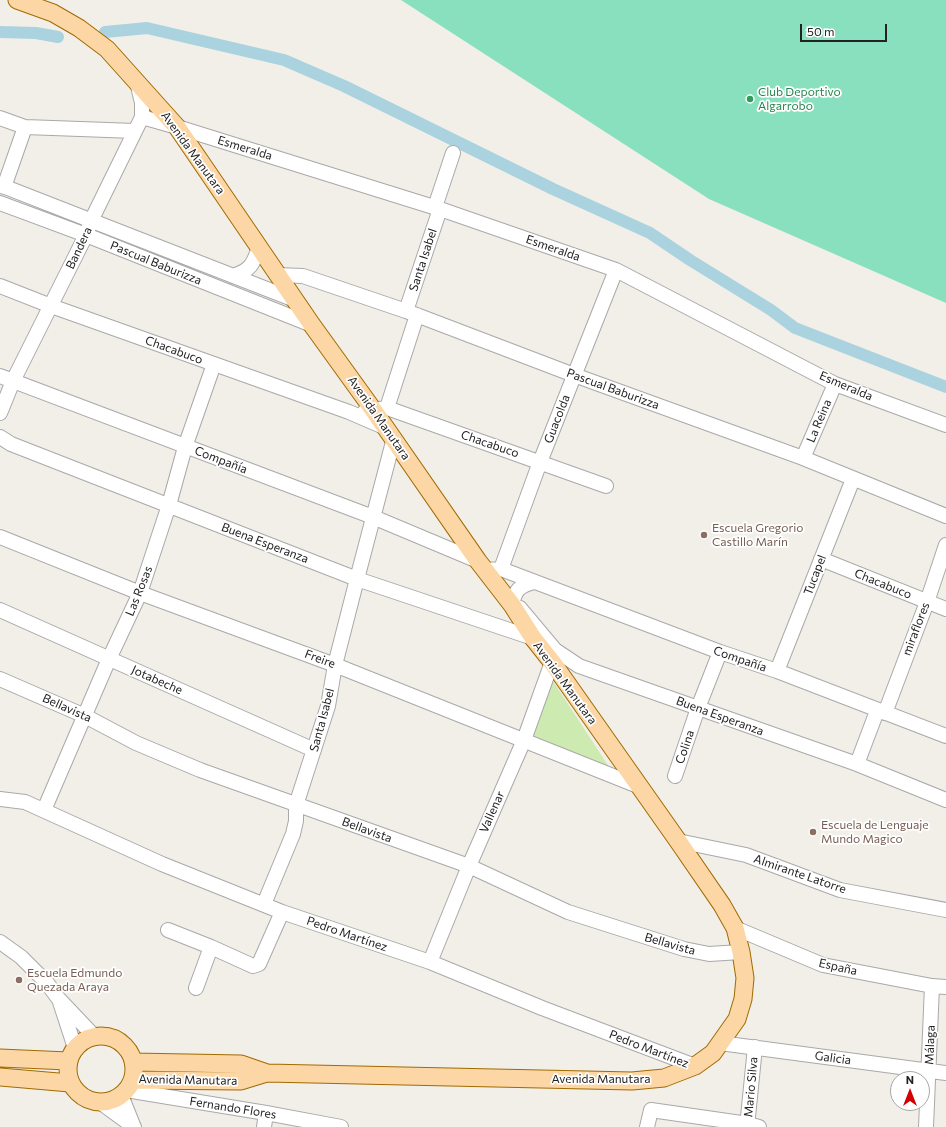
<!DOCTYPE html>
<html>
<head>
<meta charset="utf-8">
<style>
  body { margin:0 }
  #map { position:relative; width:946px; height:1127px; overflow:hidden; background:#f2efe9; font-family:Commissioner,sans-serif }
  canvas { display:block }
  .north { position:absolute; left:890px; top:1071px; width:40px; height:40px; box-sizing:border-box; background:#fff; border:1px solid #a7a7a7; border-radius:50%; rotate:0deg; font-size:11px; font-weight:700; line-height:16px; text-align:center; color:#222 }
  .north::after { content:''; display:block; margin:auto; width:14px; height:18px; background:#d40000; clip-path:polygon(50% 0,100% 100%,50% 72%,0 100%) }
  .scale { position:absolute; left:800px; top:24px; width:87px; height:18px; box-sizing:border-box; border:2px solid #222; border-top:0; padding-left:5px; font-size:12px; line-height:14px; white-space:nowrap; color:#222; -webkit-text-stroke:3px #fff; paint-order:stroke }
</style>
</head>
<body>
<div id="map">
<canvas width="946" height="1127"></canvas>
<div class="north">N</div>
<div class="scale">50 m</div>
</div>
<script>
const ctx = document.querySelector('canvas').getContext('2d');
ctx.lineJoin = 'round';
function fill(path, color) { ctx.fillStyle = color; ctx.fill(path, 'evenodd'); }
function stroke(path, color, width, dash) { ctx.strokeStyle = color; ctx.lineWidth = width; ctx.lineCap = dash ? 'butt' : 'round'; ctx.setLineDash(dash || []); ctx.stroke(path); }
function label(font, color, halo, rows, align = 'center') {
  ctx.font = font + ' Commissioner,sans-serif'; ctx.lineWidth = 3.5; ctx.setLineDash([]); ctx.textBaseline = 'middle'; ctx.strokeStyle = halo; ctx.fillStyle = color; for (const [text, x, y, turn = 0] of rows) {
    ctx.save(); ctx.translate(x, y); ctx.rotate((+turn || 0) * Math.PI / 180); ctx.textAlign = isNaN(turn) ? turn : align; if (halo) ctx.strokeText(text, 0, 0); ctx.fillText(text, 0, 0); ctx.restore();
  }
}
const grass = new Path2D(`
  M 551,678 L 611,770 L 526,735 Z`);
const pitch = new Path2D(`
  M 401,0 L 946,0 L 946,303 L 709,199 Z`);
const canal = new Path2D(`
  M 0,32 L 36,33 L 58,37
  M 105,32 L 147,28 L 284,60 L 344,86 L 553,189 L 650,233 L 690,260 L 771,310 L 795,328 L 946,387`);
const minor = new Path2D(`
  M 142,117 L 177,127 L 440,209 L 616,270 L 835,384 L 946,425
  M 0,118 L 25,127 L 135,131
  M 0,185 L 295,300
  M 4,187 L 25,127
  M 0,203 L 86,235 L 312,325
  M 435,207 L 453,153
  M 277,275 L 303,276 L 406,311 L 574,375 L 803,458 L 946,516
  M 233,276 C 251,270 253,264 259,248
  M 0,286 L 51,306 L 349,412 L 386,428
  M 406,311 L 440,209
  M 0,376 L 373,517 L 478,561
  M 387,408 L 417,315
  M 365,411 L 387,408 L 606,486
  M 0,413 L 13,381 L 86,235 L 91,221 L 142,117 L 142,103 L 137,82
  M 0,437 L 11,444 L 357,579 L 533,638
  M 803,458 L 835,384
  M 0,537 L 140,593 L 335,665 L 638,786
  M 821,559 L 946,609
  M 501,569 L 540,462 L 616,270
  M 485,570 L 501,569 L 720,652 L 777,671 L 946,736
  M 534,582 C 519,586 515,590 512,605 L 520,608 L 524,613 L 555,650 L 579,666 L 857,764 L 946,800
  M 0,610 L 314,750
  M 777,671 L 853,479
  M 0,679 L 85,716 L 136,743 L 200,770 L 469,866 L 568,912 L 684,949 L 709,954 L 741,952
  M 885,713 L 927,602 L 946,545
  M 857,764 L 877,711
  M 675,776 L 698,708 L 720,652
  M 0,799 L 25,802 L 162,864 L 282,912 L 430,962 L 542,1008 L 695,1066
  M 44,810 L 109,659 L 140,593 L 169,505 L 185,447 L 214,364
  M 678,841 L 746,855 L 840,890 L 946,910
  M 264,904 L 293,834 L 296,821 L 296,805 L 328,706 L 335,665 L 357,579 L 394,438
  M 735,928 L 823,965 L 932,986 L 946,987
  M 168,930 L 211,947 L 253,966 L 259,964 L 282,912
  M 0,942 L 21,957 L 47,983 L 58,998 L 94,1036
  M 430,962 L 469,866 L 524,740 L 552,662
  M 196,988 L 211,947
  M 60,1002 L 75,1048
  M 720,1043 L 946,1073
  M 126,1090 L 266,1113 L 341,1127
  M 121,1095 L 133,1125
  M 100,1102 L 134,1127
  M 264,1127 L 266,1113
  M 647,1127 L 651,1110 L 748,1124 L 759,1127
  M 747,1127 L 755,1047
  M 926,1127 L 932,986`);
const major = new Path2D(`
  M 17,0 L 53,13 L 79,28 L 107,49 L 177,127 L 312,325 L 374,411 L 478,561 L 512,605 L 533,638 L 552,662 L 678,841 L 722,905 L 735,928 L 741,952 L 745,978 L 743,999 L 737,1019 L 713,1053 L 695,1066 L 664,1078 L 632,1081 L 267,1073 L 241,1064 L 133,1062
  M68 1069a33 33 0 1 1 66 0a33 33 0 1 1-66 0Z
  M 0,1058 L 68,1061
  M 0,1077 L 70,1083
  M 132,1080 L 241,1081 L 267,1073`);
const markers = [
  [750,99,4,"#2e9e5b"],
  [704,535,4,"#8d6e63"],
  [813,832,4,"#8d6e63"],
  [19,980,4,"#8d6e63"]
];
const leisureNames = [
  ["Club Deportivo",758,92],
  ["Algarrobo",758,106]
];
const streetNames = [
  ["Esmeralda",245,148,17],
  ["Avenida Manutara",193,153,54],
  ["Bandera",79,248,-65],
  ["Esmeralda",553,248,19],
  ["Santa Isabel",423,260,-72],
  ["Pascual Baburizza",156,263,22],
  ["Chacabuco",174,350,20],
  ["Esmeralda",846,386,23],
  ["Pascual Baburizza",613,389,20],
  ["Avenida Manutara",379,418,55],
  ["Guacolda",557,419,-69],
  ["La Reina",819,421,-67],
  ["Chacabuco",490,444,19],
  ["Compañía",221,460,21],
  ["Buena Esperanza",265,543,21],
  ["Tucapel",815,575,-69],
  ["Chacabuco",883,584,22],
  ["Las Rosas",139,591,-68],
  ["miraflores",916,629,-69],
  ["Freire",320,659,21],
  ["Compañía",740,659,19],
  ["Jotabeche",157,680,24],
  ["Avenida Manutara",565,683,54],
  ["Bellavista",67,708,24],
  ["Buena Esperanza",720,716,20],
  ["Santa Isabel",322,720,-75],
  ["Colina",685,747,-71],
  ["Vallenar",492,812,-66],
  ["Bellavista",367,830,20],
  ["Almirante Latorre",800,874,19],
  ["Pedro Martínez",347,934,19],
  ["Bellavista",670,944,16],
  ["España",838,967,13],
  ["Málaga",930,1045,-88],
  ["Pedro Martínez",649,1049,21],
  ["Galicia",833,1058,8],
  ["Avenida Manutara",601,1079],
  ["Avenida Manutara",188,1080,1],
  ["Mario Silva",751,1087,-85],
  ["Fernando Flores",233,1108,9]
];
const educationNames = [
  ["Escuela Gregorio",712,528],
  ["Castillo Marín",712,542],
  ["Escuela de Lenguaje",821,825],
  ["Mundo Magico",821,839],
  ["Escuela Edmundo",27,973],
  ["Quezada Araya",27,987]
];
fill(grass, '#cdebb0');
fill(pitch, '#88e0be');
stroke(canal, '#aad3df', 12);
stroke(minor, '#a9a9a9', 16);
stroke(major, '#a06b00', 19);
stroke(minor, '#fff', 14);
stroke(major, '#fcd6a4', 17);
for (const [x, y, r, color] of markers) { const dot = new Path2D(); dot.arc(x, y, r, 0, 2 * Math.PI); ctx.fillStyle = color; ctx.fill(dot); stroke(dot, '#fff', 1.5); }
label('12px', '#27864d', '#fff', leisureNames, 'left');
label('12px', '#222', '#fff', streetNames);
label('12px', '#785e54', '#fff', educationNames, 'left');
</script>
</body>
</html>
